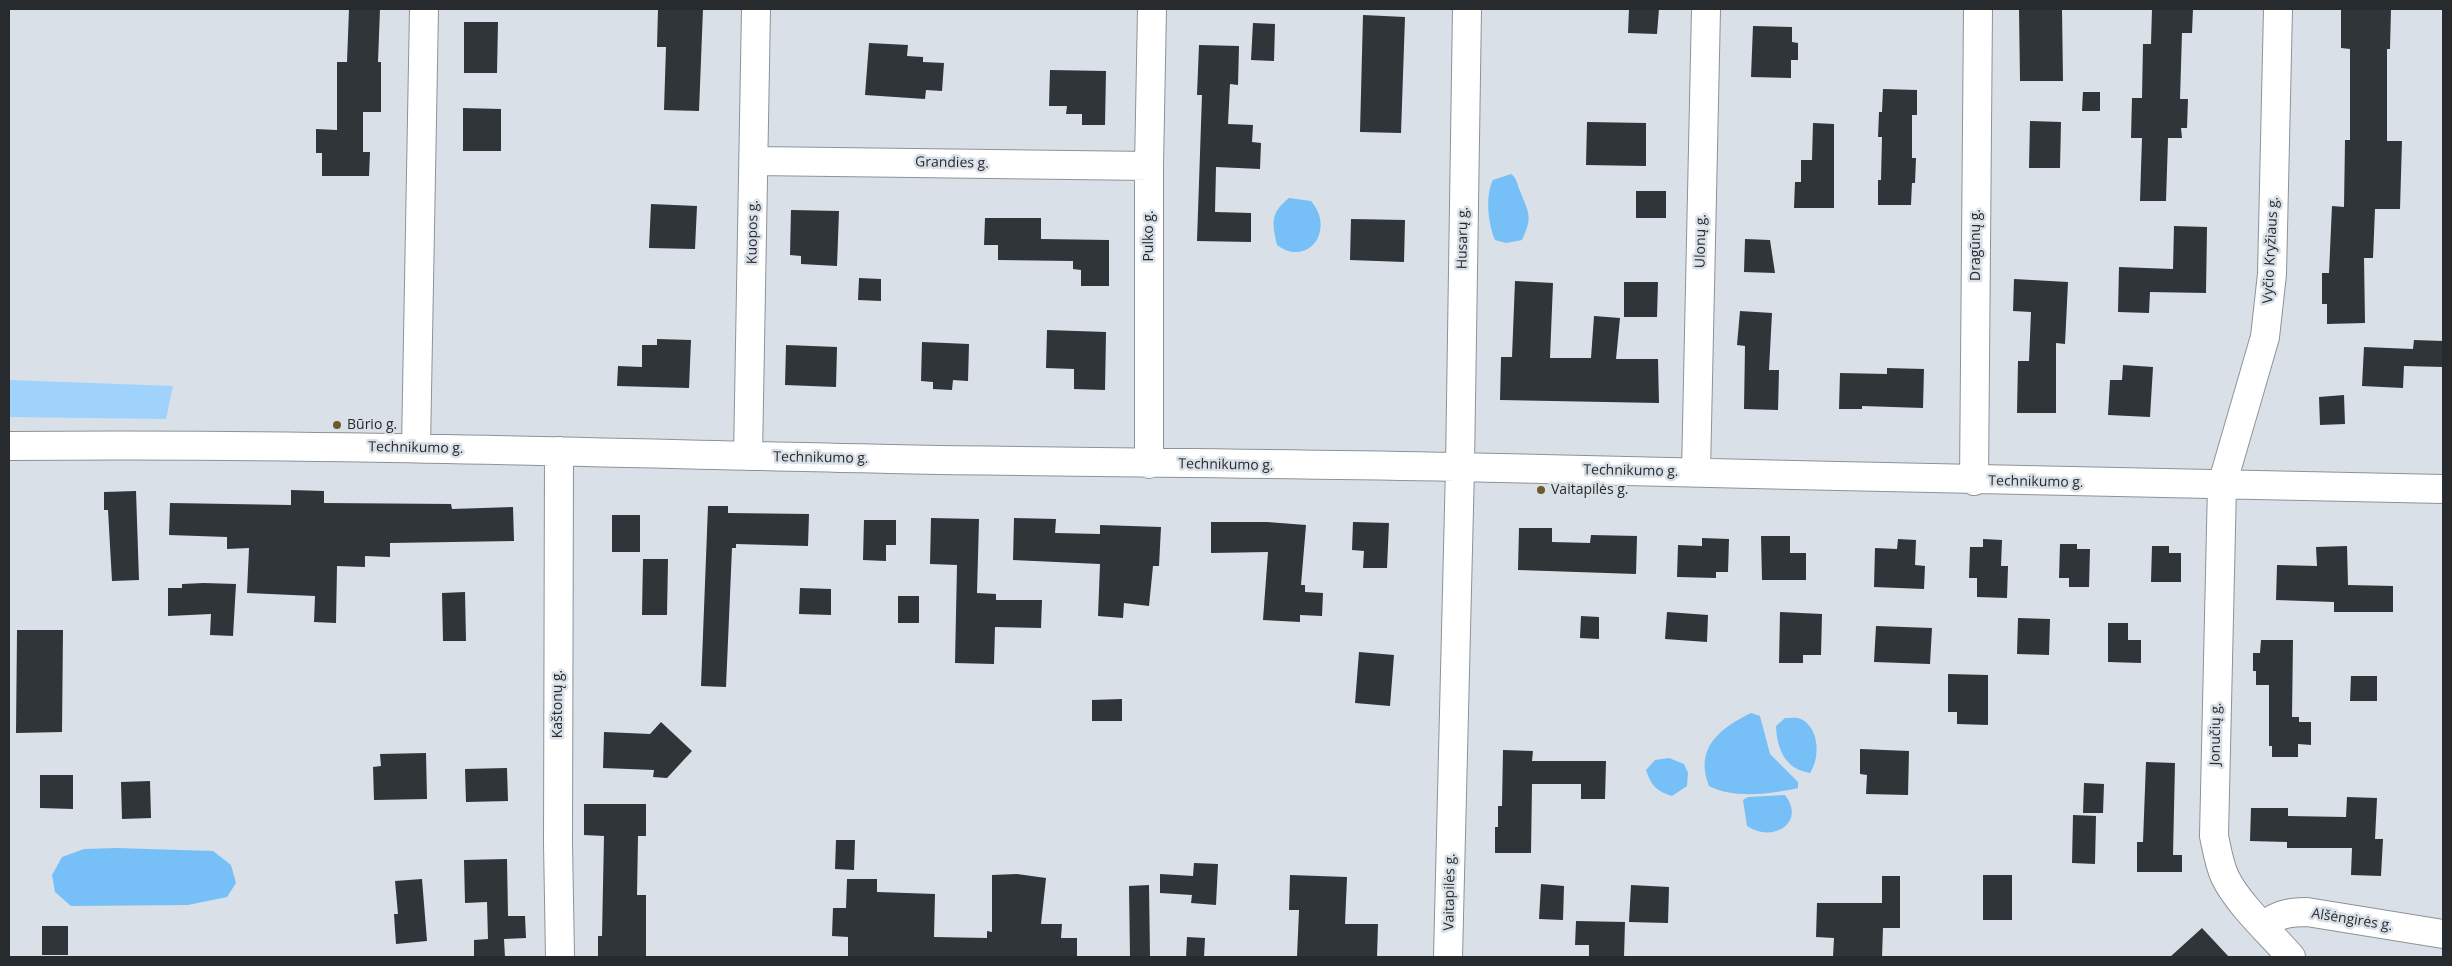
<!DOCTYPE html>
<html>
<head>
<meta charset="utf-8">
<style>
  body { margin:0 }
  #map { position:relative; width:2452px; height:966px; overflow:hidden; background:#d9e0e7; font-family:"Open Sans",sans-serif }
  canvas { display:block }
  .frame { position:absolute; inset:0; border:10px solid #282b2e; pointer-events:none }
</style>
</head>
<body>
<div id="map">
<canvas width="2452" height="966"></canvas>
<div class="frame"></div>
</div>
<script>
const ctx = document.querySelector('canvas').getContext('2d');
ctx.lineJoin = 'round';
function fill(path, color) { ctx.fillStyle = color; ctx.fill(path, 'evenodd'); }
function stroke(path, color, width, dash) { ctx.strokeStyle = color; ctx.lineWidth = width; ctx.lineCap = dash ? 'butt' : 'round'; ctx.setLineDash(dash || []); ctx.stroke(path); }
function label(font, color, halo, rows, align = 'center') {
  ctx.font = font + ' "Open Sans",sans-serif'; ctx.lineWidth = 5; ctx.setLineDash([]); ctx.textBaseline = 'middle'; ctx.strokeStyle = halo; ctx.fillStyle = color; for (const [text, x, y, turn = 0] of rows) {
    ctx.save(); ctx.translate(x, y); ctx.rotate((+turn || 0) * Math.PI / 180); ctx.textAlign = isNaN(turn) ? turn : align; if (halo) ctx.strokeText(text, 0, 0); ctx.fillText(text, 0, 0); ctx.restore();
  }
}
const green = new Path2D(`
  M 9,380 L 173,386 L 166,419 L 9,417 Z`);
const water = new Path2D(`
  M 1511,174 C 1517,178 1517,184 1520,191 C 1529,214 1533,216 1522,240 L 1506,243 L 1495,240 C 1488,223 1485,196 1493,180 Z
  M 1289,198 L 1311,201 C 1336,230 1308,268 1277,245 C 1272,222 1270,213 1289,198 Z
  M 1751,713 L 1760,716 L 1770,754 L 1798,782 L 1798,788 C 1772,794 1733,799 1709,786 C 1694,748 1720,728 1751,713 Z
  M 1785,718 C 1790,718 1797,717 1801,719 C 1820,729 1820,758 1810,773 C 1785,769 1777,749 1776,726 Z
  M 1669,758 L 1684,764 L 1688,773 L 1687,786 L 1672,796 C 1656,791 1651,785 1646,770 L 1655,760 Z
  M 1785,795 C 1807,824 1771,843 1747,826 L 1743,800 L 1748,797 Z
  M 117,848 L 213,851 L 231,865 L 236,883 L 227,897 L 188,905 L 71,906 L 55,892 L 52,875 L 62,857 L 84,849 Z`);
const building = new Path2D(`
  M 349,9 L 380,9 L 378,62 L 381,62 L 381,112 L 363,112 L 363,152 L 370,152 L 369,176 L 322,176 L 322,153 L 316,153 L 316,129 L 337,130 L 337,62 L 347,62 Z
  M 658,9 L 703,9 L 699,111 L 664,110 L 666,47 L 657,47 Z
  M 1629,9 L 1659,9 L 1657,34 L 1628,33 Z
  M 2019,9 L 2062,9 L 2063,81 L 2020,81 Z
  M 2152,9 L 2193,9 L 2192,33 L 2182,33 L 2180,99 L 2188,99 L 2187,128 L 2181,128 L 2182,138 L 2168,138 L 2166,201 L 2140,201 L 2142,138 L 2131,138 L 2132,98 L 2142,98 L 2143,44 L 2151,44 Z
  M 2341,9 L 2391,9 L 2390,49 L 2387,49 L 2387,141 L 2402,141 L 2400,209 L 2375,209 L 2373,258 L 2364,258 L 2365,323 L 2327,324 L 2327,304 L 2322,304 L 2322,273 L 2329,273 L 2332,206 L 2344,207 L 2345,140 L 2350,140 L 2350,49 L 2341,48 Z
  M 1363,15 L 1405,17 L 1401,133 L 1360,132 Z
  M 464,22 L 498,22 L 497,73 L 464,73 Z
  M 1253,23 L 1275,24 L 1274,61 L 1251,60 Z
  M 1753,26 L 1792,27 L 1792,42 L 1798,43 L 1798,60 L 1791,60 L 1791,78 L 1751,77 Z
  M 869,43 L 908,45 L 907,56 L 923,57 L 923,62 L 944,63 L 942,91 L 926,90 L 925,99 L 865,95 Z
  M 1199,45 L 1239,46 L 1238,85 L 1230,84 L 1228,124 L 1253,125 L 1252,142 L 1261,143 L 1260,169 L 1216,167 L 1215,212 L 1251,213 L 1251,242 L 1197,241 L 1202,95 L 1197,95 Z
  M 1050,70 L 1106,71 L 1105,125 L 1082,125 L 1082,114 L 1066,114 L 1067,106 L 1049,106 Z
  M 1883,89 L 1917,90 L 1917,115 L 1912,115 L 1912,158 L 1916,158 L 1915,183 L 1912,183 L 1911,205 L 1878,205 L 1878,180 L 1881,180 L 1882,137 L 1878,137 L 1879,112 L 1882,112 Z
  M 2083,92 L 2100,92 L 2100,111 L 2082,111 Z
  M 463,108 L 501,109 L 501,151 L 463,151 Z
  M 2030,121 L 2061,122 L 2060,168 L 2029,168 Z
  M 1587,122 L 1646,123 L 1646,166 L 1586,165 Z
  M 1813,123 L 1834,124 L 1834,208 L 1794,208 L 1795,182 L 1801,182 L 1801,160 L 1812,160 Z
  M 1636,191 L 1666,191 L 1666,218 L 1636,218 Z
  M 651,204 L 697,206 L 695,249 L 649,248 Z
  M 791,210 L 839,211 L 837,266 L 801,264 L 801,256 L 790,255 Z
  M 985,218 L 1041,218 L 1041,239 L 1109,240 L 1109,286 L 1081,286 L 1081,270 L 1073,269 L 1073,261 L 998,260 L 998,245 L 984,245 Z
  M 1351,219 L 1405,220 L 1404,262 L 1350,260 Z
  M 2174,226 L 2207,227 L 2206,293 L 2150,292 L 2149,313 L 2118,312 L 2119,267 L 2173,269 Z
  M 1745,239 L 1770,240 L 1775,273 L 1744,272 Z
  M 859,278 L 881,279 L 881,301 L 858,300 Z
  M 2014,279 L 2068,282 L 2065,344 L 2056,343 L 2056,413 L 2017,413 L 2018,361 L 2029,361 L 2031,312 L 2013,311 Z
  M 1515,281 L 1553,283 L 1550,358 L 1591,358 L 1594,316 L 1620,318 L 1616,359 L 1658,359 L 1659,403 L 1500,400 L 1501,357 L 1512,357 Z
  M 1624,282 L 1658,282 L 1657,317 L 1624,317 Z
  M 1740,311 L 1772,313 L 1769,370 L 1779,370 L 1778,410 L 1744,409 L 1745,346 L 1737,345 Z
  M 1047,330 L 1106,332 L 1105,390 L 1074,389 L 1074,369 L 1046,368 Z
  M 657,339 L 691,340 L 689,388 L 617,386 L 618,366 L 642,367 L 642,345 L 657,345 Z
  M 2414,340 L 2443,341 L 2443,367 L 2404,366 L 2403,388 L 2362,386 L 2364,347 L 2413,349 Z
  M 922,342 L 969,344 L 968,381 L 953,380 L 952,390 L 933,389 L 933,382 L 921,381 Z
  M 786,345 L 837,347 L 836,387 L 785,385 Z
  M 2123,365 L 2153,367 L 2150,417 L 2108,415 L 2110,380 L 2122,380 Z
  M 1887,368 L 1924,369 L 1923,408 L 1862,406 L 1862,409 L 1839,409 L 1840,373 L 1887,374 Z
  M 2344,395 L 2345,424 L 2320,425 L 2319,397 Z
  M 291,490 L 324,491 L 324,503 L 451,504 L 452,509 L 513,507 L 514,541 L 390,543 L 390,557 L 365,556 L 365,567 L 337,566 L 336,623 L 314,622 L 315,596 L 247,593 L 249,548 L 227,549 L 227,537 L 169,535 L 170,503 L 291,505 Z
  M 136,491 L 139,580 L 112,581 L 108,510 L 104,510 L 104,492 Z
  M 708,506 L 728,506 L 728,513 L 809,514 L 808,546 L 736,544 L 736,548 L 732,548 L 726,687 L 701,686 Z
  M 612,515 L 640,515 L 640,552 L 612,552 Z
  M 931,518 L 979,519 L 977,593 L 996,594 L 996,600 L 1042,600 L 1041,628 L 995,627 L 994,664 L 955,663 L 957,565 L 930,564 Z
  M 1014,518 L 1056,519 L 1055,533 L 1100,534 L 1100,525 L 1161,527 L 1159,566 L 1153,566 L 1149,606 L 1124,603 L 1123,618 L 1098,616 L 1100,564 L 1013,560 Z
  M 864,520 L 896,520 L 896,545 L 886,545 L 886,561 L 863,560 Z
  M 1211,522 L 1267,522 L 1306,525 L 1301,585 L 1305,585 L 1305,592 L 1323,593 L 1322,616 L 1300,615 L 1300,622 L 1263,620 L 1268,552 L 1211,553 Z
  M 1353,522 L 1389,523 L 1387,568 L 1363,568 L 1364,551 L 1352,550 Z
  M 1519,528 L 1552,528 L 1552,542 L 1590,543 L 1591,535 L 1637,536 L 1636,574 L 1518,570 Z
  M 1761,536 L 1790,536 L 1790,553 L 1806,553 L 1806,580 L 1762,580 Z
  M 1702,538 L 1729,539 L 1728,572 L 1716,572 L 1716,578 L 1677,577 L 1678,545 L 1702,546 Z
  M 1898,539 L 1916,540 L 1915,565 L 1925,566 L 1924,589 L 1874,587 L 1875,548 L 1897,549 Z
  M 1983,539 L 2002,540 L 2001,566 L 2008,566 L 2007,598 L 1977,597 L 1977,578 L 1969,578 L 1970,547 L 1983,547 Z
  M 2060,544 L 2077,544 L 2077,549 L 2090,549 L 2089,587 L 2069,587 L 2069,578 L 2059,578 Z
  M 2152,546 L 2169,546 L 2169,553 L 2181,553 L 2181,582 L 2151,582 Z
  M 2347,546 L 2348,585 L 2393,586 L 2393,612 L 2334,612 L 2334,602 L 2276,600 L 2277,565 L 2317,566 L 2316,547 Z
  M 643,559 L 668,559 L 667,615 L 642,615 Z
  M 204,583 L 236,584 L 233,636 L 210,635 L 211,614 L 168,616 L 168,588 L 182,588 L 182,584 Z
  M 800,588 L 831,589 L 831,615 L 799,614 Z
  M 465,592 L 466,641 L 443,641 L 442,593 Z
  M 898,596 L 919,596 L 919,623 L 898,623 Z
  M 1667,612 L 1708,615 L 1707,642 L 1665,639 Z
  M 1780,612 L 1822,614 L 1821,655 L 1803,655 L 1803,663 L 1779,663 Z
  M 1581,616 L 1599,617 L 1599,639 L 1580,638 Z
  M 2018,618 L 2050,619 L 2049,655 L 2017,654 Z
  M 2108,623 L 2128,623 L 2128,640 L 2141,640 L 2141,663 L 2108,662 Z
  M 1876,626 L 1932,628 L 1930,664 L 1874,662 Z
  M 17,630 L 63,630 L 62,732 L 16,733 Z
  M 2261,640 L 2293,640 L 2292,717 L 2299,717 L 2299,722 L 2311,722 L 2311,745 L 2298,744 L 2298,757 L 2272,757 L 2272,746 L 2269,746 L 2269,685 L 2256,685 L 2256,671 L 2253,671 L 2253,653 L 2260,653 Z
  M 1359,652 L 1394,655 L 1390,706 L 1355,703 Z
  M 1948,674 L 1988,675 L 1988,725 L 1957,724 L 1957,712 L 1948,712 Z
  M 2351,676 L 2377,676 L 2377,701 L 2350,701 Z
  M 1122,699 L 1122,721 L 1092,721 L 1092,700 Z
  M 661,722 L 692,751 L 667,778 L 653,777 L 654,770 L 603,768 L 604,732 L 650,734 Z
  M 1860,749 L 1909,751 L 1908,795 L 1866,794 L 1867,775 L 1860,774 Z
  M 1503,750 L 1533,751 L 1532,761 L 1606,761 L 1605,799 L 1581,799 L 1581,784 L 1532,784 L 1531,853 L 1495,853 L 1495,827 L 1498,827 L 1498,806 L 1502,806 Z
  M 426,753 L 427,799 L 374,800 L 373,767 L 381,766 L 380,754 Z
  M 2146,762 L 2175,763 L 2173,855 L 2182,855 L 2182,872 L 2137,872 L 2137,842 L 2143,842 Z
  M 507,768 L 508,801 L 466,802 L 465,769 Z
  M 40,775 L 73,775 L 73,809 L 40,808 Z
  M 150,781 L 151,818 L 122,819 L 121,782 Z
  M 2084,783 L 2104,784 L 2103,813 L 2083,813 Z
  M 2347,797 L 2377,798 L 2375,839 L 2383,839 L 2381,876 L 2351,875 L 2352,848 L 2287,848 L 2287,842 L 2250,841 L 2251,808 L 2288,808 L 2288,816 L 2346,817 Z
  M 584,804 L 646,804 L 646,836 L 638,836 L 637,895 L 646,895 L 646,957 L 598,957 L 598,936 L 602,936 L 604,836 L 584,835 Z
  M 2073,815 L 2096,816 L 2095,864 L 2072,863 Z
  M 836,840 L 855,840 L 854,870 L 835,869 Z
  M 507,859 L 508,916 L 525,916 L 526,938 L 504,939 L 505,957 L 474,957 L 474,940 L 488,939 L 487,902 L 465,903 L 464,860 Z
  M 1194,863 L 1218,864 L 1216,905 L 1191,903 L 1192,895 L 1160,893 L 1160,874 L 1193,876 Z
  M 1017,874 L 1046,878 L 1041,924 L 1062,924 L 1061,938 L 1077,938 L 1077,957 L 848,957 L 848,937 L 832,936 L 833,908 L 846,908 L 847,879 L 877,879 L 877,892 L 935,894 L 934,937 L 987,938 L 987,931 L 992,932 L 992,875 Z
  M 1290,875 L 1347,877 L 1345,924 L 1378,924 L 1377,957 L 1297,957 L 1299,910 L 1289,910 Z
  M 1983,875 L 2012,875 L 2012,920 L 1983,920 Z
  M 1882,876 L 1900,876 L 1900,928 L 1883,928 L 1882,957 L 1833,957 L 1834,938 L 1816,937 L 1817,903 L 1882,903 Z
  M 422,879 L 427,941 L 396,944 L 394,914 L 398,914 L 395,881 Z
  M 1541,884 L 1564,886 L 1563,920 L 1539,919 Z
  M 1149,885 L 1150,957 L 1130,957 L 1129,886 Z
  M 1631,885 L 1669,887 L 1668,923 L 1629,922 Z
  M 1576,921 L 1625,922 L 1624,957 L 1589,957 L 1589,945 L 1575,945 Z
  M 42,926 L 68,926 L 68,955 L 42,955 Z
  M 2202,928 L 2229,957 L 2170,957 Z
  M 1187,937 L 1205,938 L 1204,957 L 1186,957 Z`);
const minor = new Path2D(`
  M 2278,9 L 2272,274 L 2265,337 L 2222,485 L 2214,836 C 2217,850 2219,864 2225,877 C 2238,904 2271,934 2291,957
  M 755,161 L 1149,166
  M 9,446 C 303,443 596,453 890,459 C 1093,463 1297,463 1501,468 C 1815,475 2129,484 2443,489
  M 416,447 L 424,9
  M 559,451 L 558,843 L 560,957
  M 748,456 L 756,9
  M 1149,464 L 1149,166 L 1152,9
  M 1696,472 L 1706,9
  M 1974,481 L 1978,9
  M 2264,925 C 2279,914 2289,912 2307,912 L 2443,934
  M 1448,957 L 1460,467 L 1467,9`);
const markers = [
  [337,425,5,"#6b5c29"],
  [1541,490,5,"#6b5c29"]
];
const streetNames = [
  ["Grandies g.",952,163,1],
  ["Kuopos g.",753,232,-89],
  ["Pulko g.",1149,236,-90],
  ["Husarų g.",1463,238,-89],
  ["Ulonų g.",1701,241,-89],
  ["Dragūnų g.",1976,245,-90],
  ["Vyčio Kryžiaus g.",2271,250,-87],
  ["Technikumo g.",416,448,1],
  ["Technikumo g.",821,458,1],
  ["Technikumo g.",1226,465,1],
  ["Technikumo g.",1631,471,1],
  ["Technikumo g.",2036,482,1],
  ["Kaštonų g.",558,704,-90],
  ["Jonučių g.",2216,734,-89],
  ["Vaitapilės g.",1450,892,-89],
  ["Alšėngirės g.",2352,920,9]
];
const poiNames = [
  ["Būrio g.",347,425],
  ["Vaitapilės g.",1551,490]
];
fill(green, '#9fd3fb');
fill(water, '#76bff7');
fill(building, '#2f3539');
stroke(minor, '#8c9398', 30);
stroke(minor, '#fff', 28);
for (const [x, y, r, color] of markers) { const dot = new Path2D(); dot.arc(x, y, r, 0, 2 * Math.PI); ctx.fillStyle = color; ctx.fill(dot); stroke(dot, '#d9e0e7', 2); }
label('14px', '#282b2e', '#d9e0e7', streetNames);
label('14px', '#282b2e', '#d9e0e7', poiNames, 'left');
</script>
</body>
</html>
